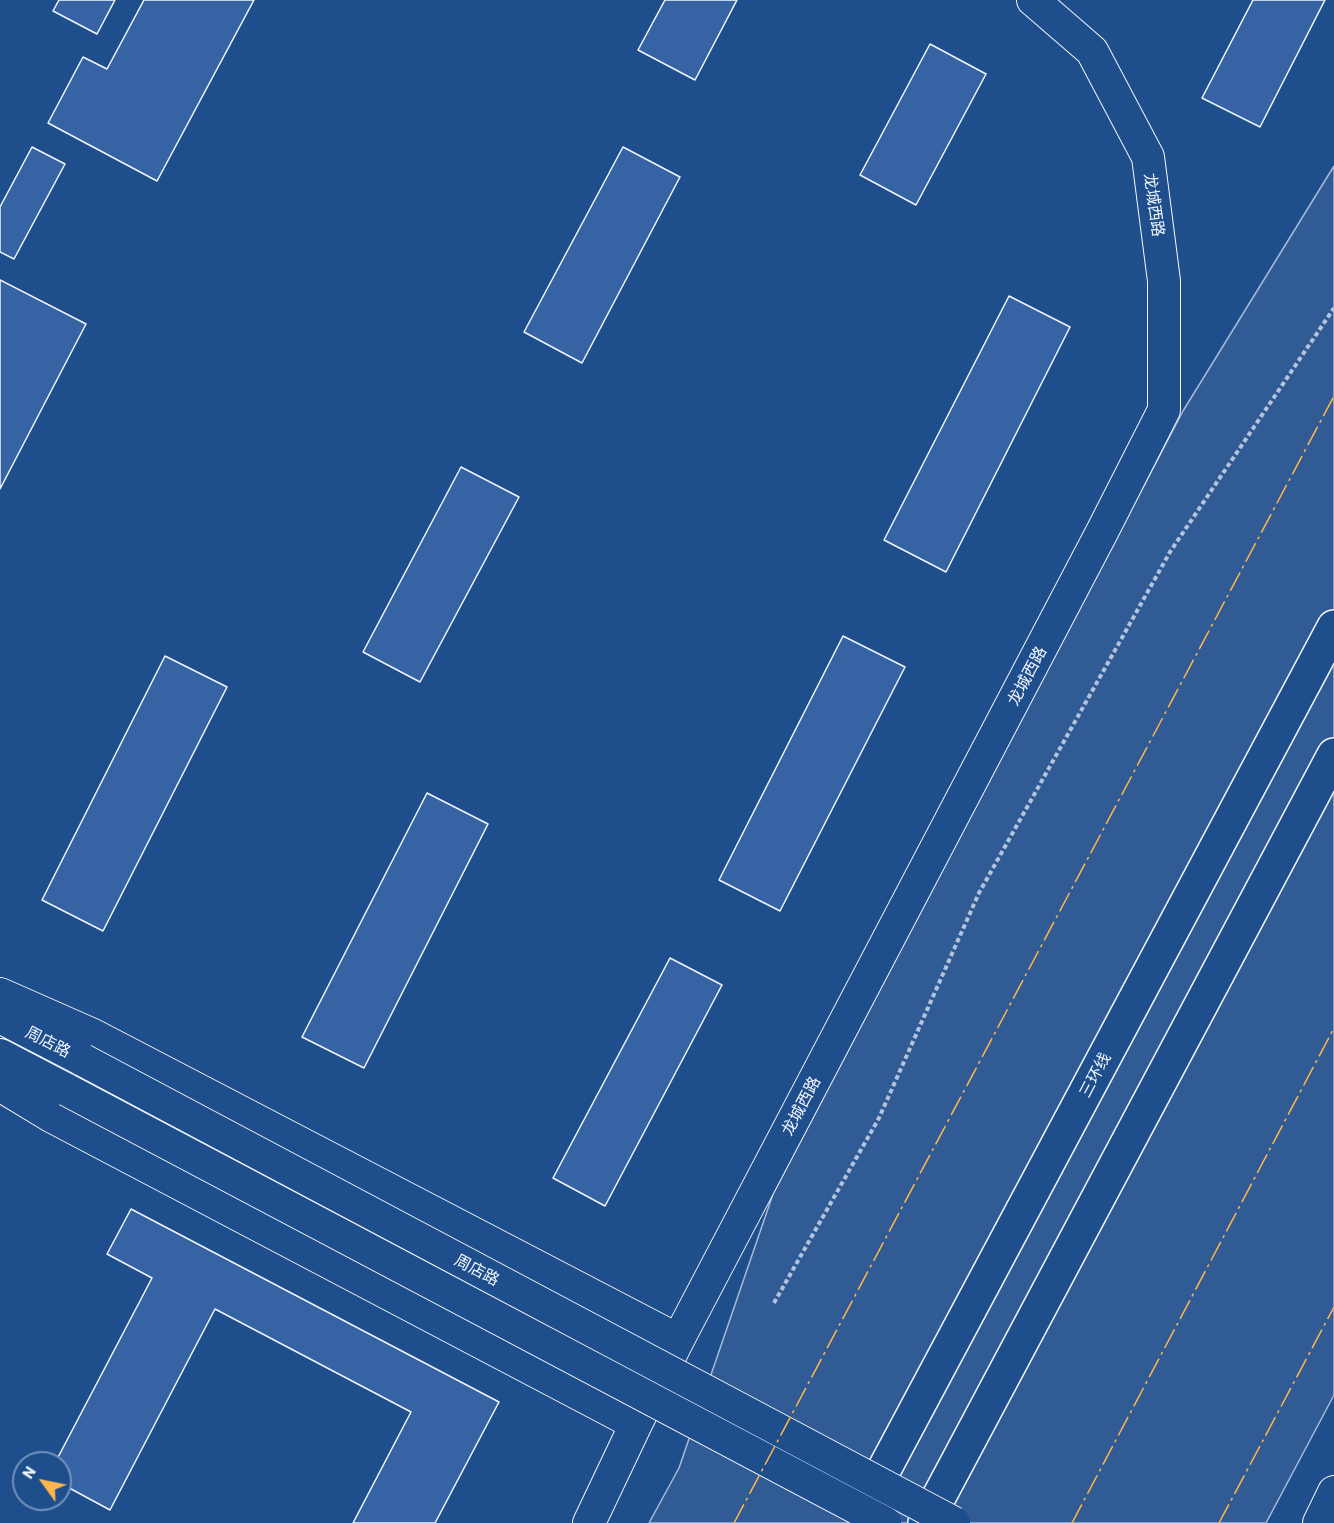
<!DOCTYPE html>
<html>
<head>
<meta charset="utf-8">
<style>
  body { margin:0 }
  #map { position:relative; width:1334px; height:1523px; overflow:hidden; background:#1f4e8c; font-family:Barlow,sans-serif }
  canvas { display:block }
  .north { position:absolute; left:12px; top:1451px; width:60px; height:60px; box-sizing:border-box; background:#1f4e8c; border:2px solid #7391ba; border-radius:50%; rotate:303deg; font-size:16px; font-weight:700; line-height:24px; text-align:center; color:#f2f6ff }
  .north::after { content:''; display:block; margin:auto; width:21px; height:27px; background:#ffb74d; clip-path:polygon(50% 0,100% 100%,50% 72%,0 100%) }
</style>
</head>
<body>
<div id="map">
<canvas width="1334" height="1523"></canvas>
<div class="north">N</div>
</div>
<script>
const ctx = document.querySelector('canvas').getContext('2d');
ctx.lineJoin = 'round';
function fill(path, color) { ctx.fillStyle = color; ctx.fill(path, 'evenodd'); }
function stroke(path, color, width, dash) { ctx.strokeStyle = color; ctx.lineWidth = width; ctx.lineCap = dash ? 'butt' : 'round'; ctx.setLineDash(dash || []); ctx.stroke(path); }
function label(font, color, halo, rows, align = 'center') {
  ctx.font = font + ' Barlow,"Noto Sans SC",sans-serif'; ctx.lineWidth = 4.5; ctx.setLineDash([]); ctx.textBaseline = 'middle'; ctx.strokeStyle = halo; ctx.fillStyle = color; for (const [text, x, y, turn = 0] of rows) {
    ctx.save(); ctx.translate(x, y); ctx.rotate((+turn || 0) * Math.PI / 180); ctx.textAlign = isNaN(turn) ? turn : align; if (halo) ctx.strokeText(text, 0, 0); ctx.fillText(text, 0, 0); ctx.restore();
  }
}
const built = new Path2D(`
  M 1334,166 L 1334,1395 L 1266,1523 L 649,1523 L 679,1468 L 773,1194 L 1183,411 Z`);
const building = new Path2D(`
  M 59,0 L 115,0 L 97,34 L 53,11 Z
  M 144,0 L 254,0 L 157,181 L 48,123 L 83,57 L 107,69 Z
  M 665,0 L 737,0 L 695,80 L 638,50 Z
  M 1253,0 L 1325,0 L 1260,127 L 1202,98 Z
  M 930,44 L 986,74 L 916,205 L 860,175 Z
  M 32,147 L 65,164 L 14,259 L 0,252 L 0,207 Z
  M 623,147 L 680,177 L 582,363 L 524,332 Z
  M 0,280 L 86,324 L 0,489 Z
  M 1009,296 L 1070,327 L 946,572 L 884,540 Z
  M 461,467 L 519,497 L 420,682 L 363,652 Z
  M 843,636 L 905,667 L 780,911 L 719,880 Z
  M 165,656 L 227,687 L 103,931 L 42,900 Z
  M 427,793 L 488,824 L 364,1068 L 302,1037 Z
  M 670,958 L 722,985 L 605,1206 L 553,1178 Z
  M 131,1209 L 499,1402 L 435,1523 L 353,1523 L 411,1412 L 215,1309 L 110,1510 L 60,1483 L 60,1463 L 55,1463 L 152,1278 L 107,1254 Z`);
const path = new Path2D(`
  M 774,1303 L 879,1118 L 979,893 L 1170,552 L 1334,308`);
const minor = new Path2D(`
  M 0,994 L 93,1035 L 678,1340
  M 0,1017 L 83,1060
  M 0,1055 L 67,1090
  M 0,1085 L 51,1116 L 636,1424
  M 589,1523 L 636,1424 L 678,1340 L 1103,530 L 1164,410 L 1164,281 L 1148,157 L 1092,51 L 1033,0
  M 1319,1523 L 1334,1492`);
const highway = new Path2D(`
  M 863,1509 L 1334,627
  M 925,1523 L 1334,755`);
const minorBridge = new Path2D(`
  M 83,1060 L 954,1523
  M 67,1090 L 885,1523`);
const power = new Path2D(`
  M 734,1523 L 1334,396
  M 1072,1523 L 1334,1028
  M 1219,1523 L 1334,1307`);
const streetNames = [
  ["龙城西路",1154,205,82],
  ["龙城西路",1027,676,-62],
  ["周店路",48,1042,27],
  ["三环线",1095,1075,-62],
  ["龙城西路",801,1106,-62],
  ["周店路",477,1270,28]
];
fill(built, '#305b95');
stroke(built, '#a8bbd7', 1.5);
fill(building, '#3563a3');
stroke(building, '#f2f6ff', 1.5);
stroke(minor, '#f2f6ff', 34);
stroke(highway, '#f2f6ff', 36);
stroke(path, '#b3c4dc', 4, [4.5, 3]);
stroke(minor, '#1f4e8c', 32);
stroke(highway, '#1f4e8c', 33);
stroke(minorBridge, '#f2f6ff', 34, []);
stroke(minorBridge, '#1f4e8c', 32);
stroke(power, '#ffb74d', 1.5, [21, 4.5, 3, 4.5]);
label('16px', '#f2f6ff', '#1f4e8c', streetNames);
</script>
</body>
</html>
